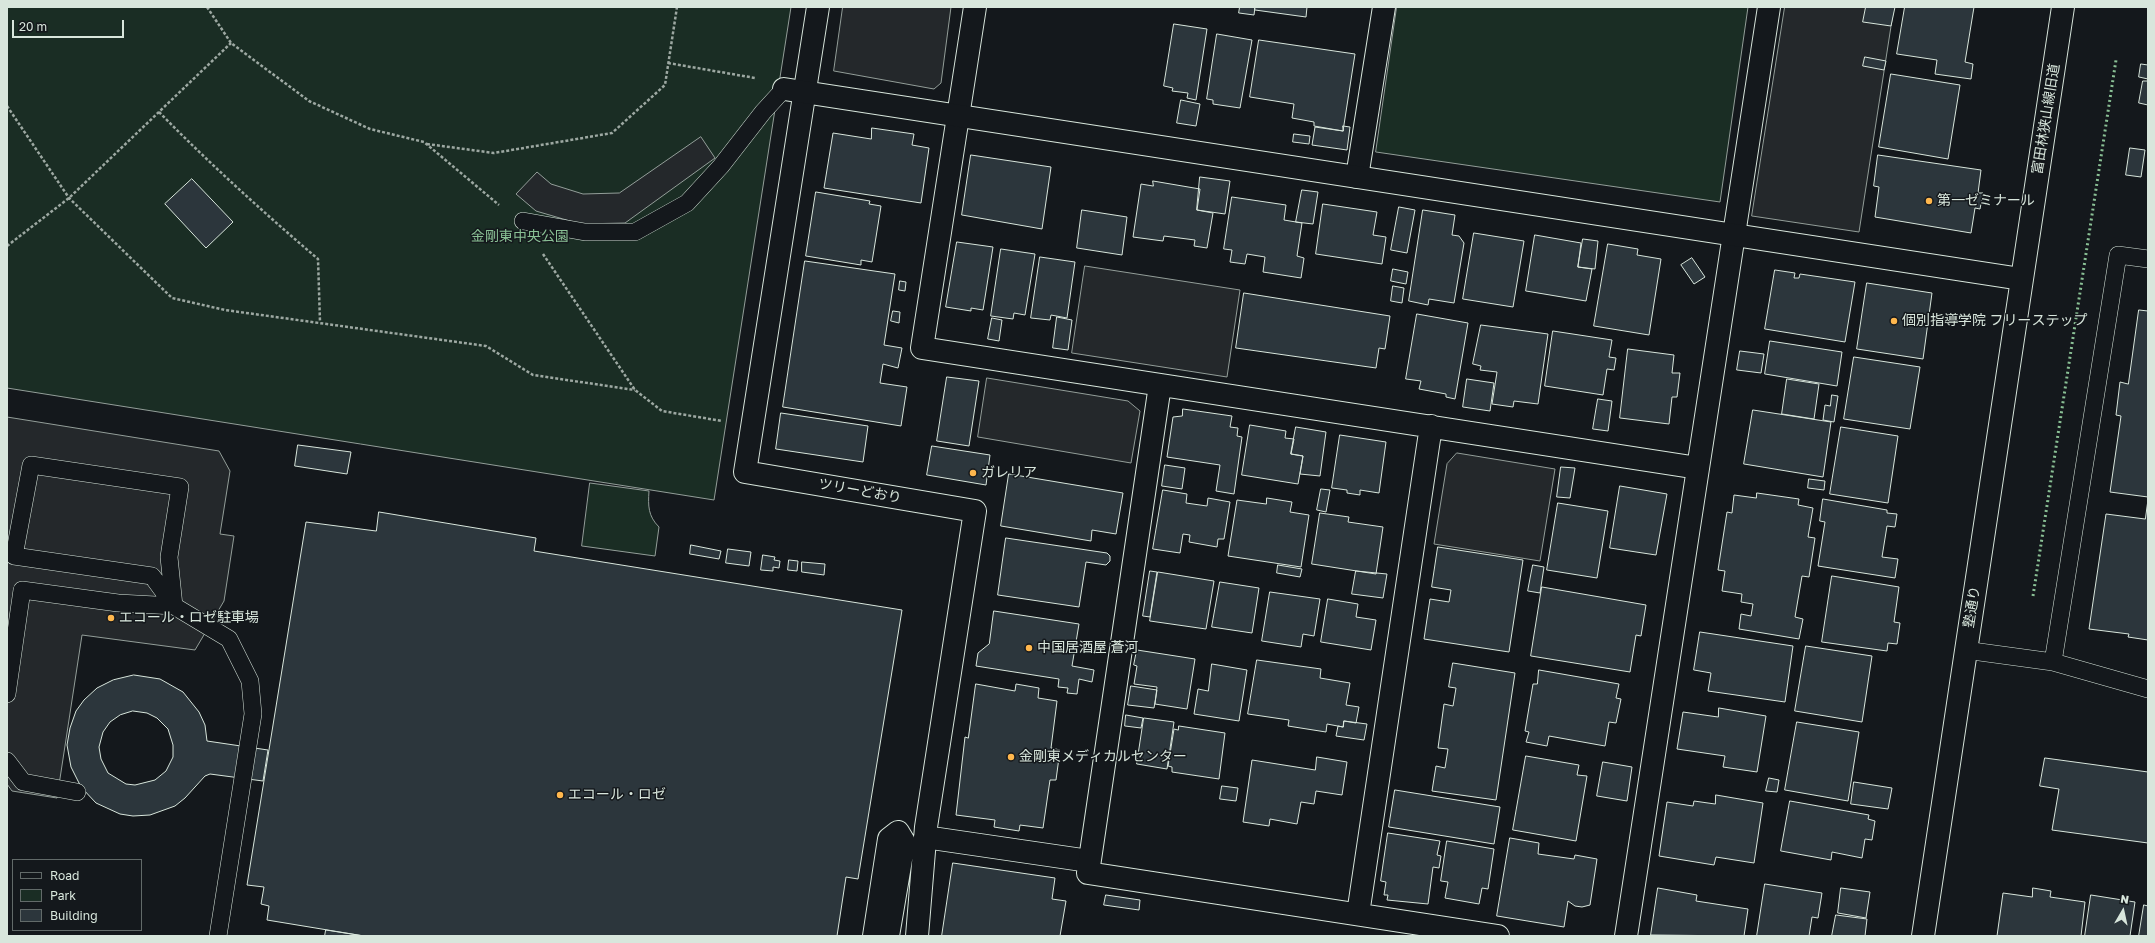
<!DOCTYPE html>
<html>
<head>
<meta charset="utf-8">
<style>
  body { margin:0 }
  #map { position:relative; width:2155px; height:943px; overflow:hidden; background:#14181c; font-family:"Golos Text",sans-serif }
  canvas { display:block }
  .frame { position:absolute; inset:0; border:8px solid #d8e6dc; pointer-events:none }
  .legend { position:absolute; left:12px; top:859px; width:130px; height:72px; box-sizing:border-box; background:#14181c; border:1px solid #626a69; margin:0; padding:5px 7px; list-style:none; font-size:12px; color:#d8e6dc }
  .legend li { display:flex; align-items:center; gap:8px; height:20px }
  .legend b { width:20px; border:1px solid #626a69 }
  .north { position:absolute; left:2103px; top:891px; width:40px; height:40px; -webkit-text-stroke:3px #14181c; paint-order:stroke; rotate:9deg; font-size:11px; font-weight:700; line-height:16px; text-align:center; color:#d8e6dc }
  .north::after { content:''; display:block; margin:auto; width:14px; height:18px; background:#d8e6dc; clip-path:polygon(50% 0,100% 100%,50% 72%,0 100%) }
  .scale { position:absolute; left:12px; top:20px; width:112px; height:18px; box-sizing:border-box; border:2px solid #d8e6dc; border-top:0; padding-left:5px; font-size:12px; line-height:14px; white-space:nowrap; color:#d8e6dc; -webkit-text-stroke:3px #14181c; paint-order:stroke }
</style>
</head>
<body>
<div id="map">
<canvas width="2155" height="943"></canvas>
<div class="frame"></div>
<ul class="legend">
<li><b style="height:5px;background:#14181c"></b>Road</li>
<li><b style="height:11px;background:#1a2d24"></b>Park</li>
<li><b style="height:11px;background:#2c363c"></b>Building</li>
</ul>
<div class="north">N</div>
<div class="scale">20 m</div>
</div>
<script>
const ctx = document.querySelector('canvas').getContext('2d');
ctx.lineJoin = 'round';
function fill(path, color) { ctx.fillStyle = color; ctx.fill(path, 'evenodd'); }
function stroke(path, color, width, dash) { ctx.strokeStyle = color; ctx.lineWidth = width; ctx.lineCap = dash ? 'butt' : 'round'; ctx.setLineDash(dash || []); ctx.stroke(path); }
function label(font, color, halo, rows, align = 'center') {
  ctx.font = font + ' "Golos Text","Noto Sans JP",sans-serif'; ctx.lineWidth = 3; ctx.setLineDash([]); ctx.textBaseline = 'middle'; ctx.strokeStyle = halo; ctx.fillStyle = color; for (const [text, x, y, turn = 0] of rows) {
    ctx.save(); ctx.translate(x, y); ctx.rotate((+turn || 0) * Math.PI / 180); ctx.textAlign = isNaN(turn) ? turn : align; if (halo) ctx.strokeText(text, 0, 0); ctx.fillText(text, 0, 0); ctx.restore();
  }
}
const green = new Path2D(`
  M 7,7 L 791,7 L 714,500 L 7,388 Z
  M 1397,7 L 1748,7 L 1720,202 L 1376,152 Z
  M 590,483 L 649,491 C 648,506 648,516 659,527 L 655,556 L 582,546 Z`);
const parking = new Path2D(`
  M 843,7 L 951,7 L 941,83 L 934,89 L 834,71 Z
  M 1785,7 L 1894,7 L 1859,232 L 1752,216 Z
  M 701,137 L 715,158 L 625,223 L 580,224 L 536,211 L 516,194 L 537,172 L 551,184 L 583,194 L 619,193 Z
  M 1085,266 L 1240,290 L 1227,377 L 1072,353 Z
  M 987,378 L 1128,401 L 1140,411 L 1131,463 L 978,437 Z
  M 7,417 L 219,451 L 230,471 L 220,534 L 234,536 L 224,601 L 195,650 L 82,635 L 57,798 L 12,791 L 7,784 Z
  M 1457,453 L 1555,469 L 1540,561 L 1434,544 L 1447,464 Z`);
const building = new Path2D(`
  M 1240,7 L 1255,7 L 1254,15 L 1239,13 Z
  M 1255,7 L 1307,7 L 1306,17 L 1255,10 Z
  M 1866,7 L 1895,7 L 1891,26 L 1863,22 Z
  M 1905,7 L 1974,7 L 1965,62 L 1973,64 L 1971,79 L 1935,74 L 1937,60 L 1897,54 Z
  M 1174,24 L 1207,29 L 1196,100 L 1187,98 L 1188,93 L 1172,91 L 1173,88 L 1164,86 Z
  M 1217,34 L 1252,40 L 1240,108 L 1213,104 L 1213,100 L 1207,99 Z
  M 1259,40 L 1355,54 L 1343,131 L 1314,126 L 1314,122 L 1292,118 L 1294,104 L 1250,97 Z
  M 1865,57 L 1886,61 L 1884,70 L 1863,66 Z
  M 2141,64 L 2148,65 L 2148,79 L 2139,77 Z
  M 1891,74 L 1960,85 L 1948,159 L 1879,147 Z
  M 2143,81 L 2148,81 L 2148,105 L 2139,103 Z
  M 1181,100 L 1200,104 L 1196,126 L 1177,123 Z
  M 1343,126 L 1350,127 L 1347,150 L 1312,145 L 1315,127 L 1343,131 Z
  M 872,128 L 914,134 L 912,145 L 929,148 L 921,203 L 824,188 L 833,133 L 871,139 Z
  M 1294,134 L 1310,136 L 1309,144 L 1293,142 Z
  M 2130,148 L 2145,150 L 2141,177 L 2126,175 Z
  M 971,155 L 1051,167 L 1042,229 L 962,215 Z
  M 1878,155 L 1981,170 L 1978,193 L 1983,193 L 1980,209 L 1975,208 L 1971,233 L 1875,217 L 1879,187 L 1874,186 Z
  M 1200,177 L 1230,181 L 1225,214 L 1197,210 Z
  M 192,179 L 233,222 L 206,248 L 165,204 Z
  M 1153,181 L 1200,189 L 1197,210 L 1213,213 L 1207,248 L 1194,246 L 1195,240 L 1164,236 L 1163,241 L 1133,237 L 1141,184 L 1153,186 Z
  M 1302,190 L 1318,192 L 1313,224 L 1296,222 Z
  M 816,192 L 870,201 L 869,204 L 881,206 L 872,262 L 861,260 L 861,265 L 806,256 Z
  M 1232,197 L 1286,205 L 1284,220 L 1302,223 L 1297,256 L 1304,258 L 1301,278 L 1263,272 L 1265,257 L 1247,254 L 1245,264 L 1230,262 L 1232,250 L 1224,249 Z
  M 1323,204 L 1377,212 L 1373,235 L 1386,237 L 1382,264 L 1316,254 Z
  M 1399,207 L 1415,210 L 1407,253 L 1391,250 Z
  M 1082,210 L 1127,217 L 1122,255 L 1077,248 Z
  M 1423,210 L 1455,215 L 1452,235 L 1459,236 L 1464,243 L 1454,303 L 1429,299 L 1428,305 L 1409,301 Z
  M 1474,233 L 1524,241 L 1513,307 L 1463,299 Z
  M 1535,235 L 1581,243 L 1578,267 L 1592,269 L 1586,301 L 1526,291 Z
  M 1583,239 L 1598,241 L 1595,269 L 1578,267 Z
  M 957,242 L 993,247 L 983,310 L 971,308 L 971,311 L 946,307 Z
  M 1608,244 L 1638,249 L 1637,255 L 1661,259 L 1649,335 L 1594,326 Z
  M 1001,249 L 1035,254 L 1025,315 L 1014,313 L 1013,319 L 991,316 Z
  M 1040,257 L 1075,262 L 1067,318 L 1051,315 L 1050,320 L 1031,318 Z
  M 1692,258 L 1705,277 L 1694,284 L 1681,265 Z
  M 805,261 L 895,274 L 884,345 L 902,348 L 898,368 L 883,364 L 880,383 L 907,387 L 901,426 L 783,407 Z
  M 1393,269 L 1408,272 L 1406,284 L 1391,281 Z
  M 1775,270 L 1795,273 L 1794,278 L 1799,278 L 1800,274 L 1855,282 L 1845,342 L 1765,329 Z
  M 900,281 L 906,282 L 905,291 L 899,290 Z
  M 1867,283 L 1932,293 L 1923,359 L 1857,349 Z
  M 1393,286 L 1404,288 L 1402,303 L 1391,301 Z
  M 1244,293 L 1390,316 L 1385,349 L 1379,348 L 1376,368 L 1236,348 Z
  M 2139,310 L 2148,311 L 2148,497 L 2110,492 L 2121,416 L 2116,415 L 2120,382 L 2128,384 Z
  M 893,311 L 900,312 L 899,323 L 891,321 Z
  M 1417,314 L 1468,323 L 1455,399 L 1446,397 L 1446,394 L 1419,389 L 1421,381 L 1406,379 Z
  M 1057,317 L 1072,320 L 1068,350 L 1053,348 Z
  M 992,318 L 1002,320 L 999,341 L 988,339 Z
  M 1481,325 L 1548,334 L 1538,404 L 1514,401 L 1513,407 L 1492,404 L 1497,372 L 1480,370 L 1481,366 L 1473,364 Z
  M 1553,331 L 1612,340 L 1609,357 L 1616,358 L 1614,370 L 1607,369 L 1603,395 L 1545,386 Z
  M 1770,341 L 1842,352 L 1837,386 L 1765,374 Z
  M 1628,349 L 1674,355 L 1672,373 L 1680,373 L 1677,397 L 1672,397 L 1669,424 L 1620,418 Z
  M 1740,351 L 1764,354 L 1761,373 L 1737,370 Z
  M 1854,357 L 1920,367 L 1910,429 L 1844,419 Z
  M 947,377 L 979,381 L 969,446 L 937,441 Z
  M 1467,379 L 1494,383 L 1490,411 L 1463,407 Z
  M 1787,379 L 1819,384 L 1814,419 L 1782,414 Z
  M 1832,395 L 1838,396 L 1834,422 L 1823,420 L 1825,405 L 1830,406 Z
  M 1598,399 L 1612,401 L 1608,431 L 1593,429 Z
  M 1183,409 L 1232,416 L 1230,427 L 1238,428 L 1237,436 L 1242,437 L 1234,494 L 1216,491 L 1220,465 L 1167,457 L 1173,417 L 1182,416 Z
  M 1753,410 L 1831,422 L 1823,477 L 1744,464 Z
  M 781,413 L 868,426 L 863,462 L 776,449 Z
  M 1250,425 L 1286,431 L 1285,438 L 1294,439 L 1291,454 L 1303,456 L 1298,484 L 1242,475 Z
  M 1296,427 L 1326,432 L 1320,476 L 1300,474 L 1303,456 L 1291,454 Z
  M 1841,427 L 1898,436 L 1888,503 L 1830,494 Z
  M 1340,435 L 1386,442 L 1379,493 L 1360,490 L 1360,495 L 1347,493 L 1347,490 L 1332,488 Z
  M 298,445 L 351,452 L 347,474 L 295,466 Z
  M 932,446 L 990,455 L 986,485 L 927,475 Z
  M 1165,465 L 1185,468 L 1182,489 L 1162,486 Z
  M 1561,467 L 1575,468 L 1570,498 L 1557,497 Z
  M 1009,474 L 1123,493 L 1116,534 L 1092,530 L 1091,541 L 1001,526 Z
  M 1809,479 L 1825,481 L 1824,490 L 1808,488 Z
  M 1620,486 L 1667,494 L 1656,555 L 1610,548 Z
  M 1321,489 L 1330,490 L 1326,512 L 1317,510 Z
  M 1163,490 L 1187,494 L 1186,503 L 1207,506 L 1208,498 L 1230,502 L 1224,539 L 1218,539 L 1217,547 L 1189,542 L 1190,535 L 1183,534 L 1180,553 L 1153,549 Z
  M 1757,493 L 1799,499 L 1798,505 L 1813,508 L 1808,537 L 1815,538 L 1809,577 L 1802,576 L 1795,617 L 1803,619 L 1799,639 L 1739,629 L 1741,614 L 1751,616 L 1753,604 L 1741,602 L 1742,594 L 1722,591 L 1725,571 L 1718,570 L 1727,512 L 1732,513 L 1734,495 L 1756,498 Z
  M 1267,498 L 1292,502 L 1290,512 L 1309,515 L 1301,567 L 1228,556 L 1237,500 L 1266,504 Z
  M 1823,499 L 1887,510 L 1887,513 L 1897,514 L 1895,527 L 1887,526 L 1882,557 L 1898,559 L 1895,578 L 1818,566 L 1825,522 L 1820,521 Z
  M 2148,500 L 2148,640 L 2128,637 L 2129,634 L 2089,629 L 2106,514 L 2145,519 Z
  M 1558,503 L 1608,511 L 1597,578 L 1547,570 Z
  M 379,512 L 536,538 L 534,551 L 902,610 L 858,879 L 846,877 L 837,936 L 364,936 L 267,920 L 269,906 L 261,904 L 264,887 L 247,885 L 306,522 L 376,531 Z
  M 1320,513 L 1349,517 L 1348,522 L 1383,527 L 1376,574 L 1312,564 Z
  M 1006,538 L 1107,553 L 1110,556 L 1110,561 L 1106,565 L 1086,562 L 1079,607 L 998,595 Z
  M 691,545 L 721,551 L 719,559 L 690,554 Z
  M 1438,547 L 1523,560 L 1509,652 L 1424,639 L 1430,599 L 1449,602 L 1451,590 L 1432,587 Z
  M 728,549 L 751,552 L 749,566 L 726,563 Z
  M 763,555 L 775,557 L 774,560 L 780,561 L 779,568 L 773,567 L 773,571 L 761,570 Z
  M 789,560 L 798,561 L 797,571 L 788,570 Z
  M 802,562 L 825,564 L 824,575 L 802,572 Z
  M 1278,565 L 1302,569 L 1300,577 L 1277,573 Z
  M 1533,565 L 1544,567 L 1540,593 L 1528,591 Z
  M 1150,571 L 1157,572 L 1150,617 L 1143,616 Z
  M 1356,571 L 1387,574 L 1383,598 L 1352,594 Z
  M 1158,572 L 1214,581 L 1206,629 L 1150,621 Z
  M 1832,576 L 1899,587 L 1894,622 L 1900,623 L 1897,644 L 1888,643 L 1887,651 L 1822,642 Z
  M 1220,582 L 1259,588 L 1252,633 L 1212,627 Z
  M 1542,587 L 1646,605 L 1641,636 L 1636,635 L 1630,672 L 1531,656 Z
  M 1270,592 L 1320,599 L 1314,636 L 1303,634 L 1301,647 L 1262,641 Z
  M 1328,599 L 1358,604 L 1356,617 L 1376,620 L 1371,650 L 1321,642 Z
  M 994,611 L 1079,624 L 1072,666 L 1094,670 L 1092,682 L 1079,679 L 1077,694 L 1067,693 L 1068,688 L 1058,687 L 1059,679 L 976,666 L 978,653 L 989,644 Z
  M 1700,632 L 1793,646 L 1785,702 L 1708,691 L 1711,673 L 1694,670 Z
  M 1806,646 L 1872,656 L 1862,722 L 1795,711 Z
  M 1137,650 L 1195,659 L 1187,709 L 1155,704 L 1157,687 L 1134,684 L 1137,666 L 1134,665 Z
  M 1257,660 L 1321,669 L 1320,678 L 1350,683 L 1346,705 L 1359,707 L 1356,723 L 1344,721 L 1343,727 L 1327,724 L 1326,732 L 1288,726 L 1289,720 L 1248,714 Z
  M 1453,663 L 1515,673 L 1496,800 L 1432,791 L 1436,766 L 1445,768 L 1448,749 L 1438,748 L 1444,704 L 1453,706 L 1456,688 L 1449,687 Z
  M 1212,664 L 1247,670 L 1239,721 L 1194,714 L 1198,689 L 1208,691 Z
  M 1539,670 L 1619,684 L 1616,698 L 1621,699 L 1616,723 L 1609,722 L 1605,746 L 1549,736 L 1547,746 L 1526,742 L 1529,732 L 1525,731 L 1533,684 L 1537,684 Z
  M 134,675 L 160,679 L 183,692 L 199,712 L 205,725 L 207,741 L 268,750 L 263,781 L 210,774 L 205,776 L 185,798 L 175,806 L 150,815 L 133,816 L 120,814 L 96,803 L 81,787 L 71,767 L 67,745 L 70,728 L 76,711 L 84,700 L 97,688 L 113,680 ZM 133,711 L 147,713 L 157,718 L 168,729 L 173,745 L 173,757 L 166,771 L 155,780 L 135,785 L 126,784 L 108,773 L 101,759 L 99,747 L 103,732 L 110,722 L 120,715 Z
  M 976,684 L 1015,691 L 1016,684 L 1039,688 L 1038,698 L 1057,701 L 1051,748 L 1060,750 L 1056,780 L 1050,780 L 1043,828 L 1020,825 L 1019,831 L 994,827 L 995,820 L 956,815 L 965,737 L 968,738 Z
  M 1131,686 L 1157,690 L 1154,708 L 1128,705 Z
  M 1719,708 L 1766,716 L 1757,772 L 1723,767 L 1725,756 L 1677,749 L 1683,712 L 1718,717 Z
  M 1126,715 L 1143,718 L 1141,728 L 1125,726 Z
  M 1144,718 L 1174,722 L 1167,769 L 1137,764 Z
  M 1344,721 L 1367,724 L 1364,740 L 1336,736 L 1338,726 L 1343,727 Z
  M 1797,722 L 1859,732 L 1848,801 L 1785,790 Z
  M 1179,726 L 1225,733 L 1219,779 L 1172,772 L 1172,767 L 1168,766 L 1174,729 L 1178,730 Z
  M 1526,756 L 1579,765 L 1577,775 L 1587,776 L 1576,841 L 1513,830 Z
  M 1317,757 L 1347,762 L 1342,795 L 1316,791 L 1314,804 L 1301,802 L 1297,824 L 1270,819 L 1269,826 L 1243,822 L 1252,760 L 1315,770 Z
  M 2045,758 L 2148,772 L 2148,843 L 2052,830 L 2059,789 L 2040,786 Z
  M 1603,762 L 1632,767 L 1627,801 L 1597,796 Z
  M 1769,778 L 1779,780 L 1777,792 L 1766,791 Z
  M 1854,782 L 1892,788 L 1888,809 L 1851,804 Z
  M 1222,786 L 1238,788 L 1236,801 L 1220,799 Z
  M 1395,790 L 1500,807 L 1494,844 L 1389,827 Z
  M 1716,795 L 1763,803 L 1754,863 L 1716,857 L 1714,865 L 1659,856 L 1667,802 L 1693,806 L 1694,801 L 1715,804 Z
  M 1790,801 L 1869,815 L 1868,819 L 1875,821 L 1872,840 L 1865,839 L 1862,858 L 1832,852 L 1831,860 L 1781,851 Z
  M 1388,833 L 1440,841 L 1437,855 L 1441,856 L 1439,868 L 1433,867 L 1428,904 L 1387,900 L 1388,895 L 1384,895 L 1386,882 L 1381,881 Z
  M 1510,838 L 1539,843 L 1538,854 L 1574,859 L 1575,855 L 1597,859 L 1590,905 L 1582,907 L 1575,906 L 1568,901 L 1564,927 L 1497,916 Z
  M 1447,841 L 1494,849 L 1488,889 L 1482,888 L 1479,904 L 1445,898 L 1448,882 L 1441,881 Z
  M 953,863 L 1055,878 L 1052,899 L 1066,901 L 1060,936 L 942,936 Z
  M 1765,884 L 1822,893 L 1818,918 L 1812,917 L 1809,936 L 1757,936 Z
  M 1658,888 L 1697,895 L 1696,901 L 1748,909 L 1744,936 L 1651,935 Z
  M 1841,888 L 1870,892 L 1866,918 L 1838,913 Z
  M 2033,888 L 2051,891 L 2050,897 L 2085,902 L 2081,936 L 1997,936 L 2003,893 L 2032,897 Z
  M 1106,895 L 1140,900 L 1139,910 L 1104,905 Z
  M 2091,895 L 2135,902 L 2130,936 L 2085,936 Z
  M 2144,905 L 2148,906 L 2148,936 L 2139,936 Z
  M 1836,915 L 1867,919 L 1865,936 L 1832,936 Z
  M 326,930 L 364,936 L 325,936 Z`);
const path = new Path2D(`
  M 207,7 L 231,43 L 309,101 L 370,129 L 424,142 L 499,205
  M 668,63 L 755,78
  M 7,106 L 69,198 L 172,298 L 225,310 L 486,346 L 533,375 L 635,390
  M 159,112 C 210,164 263,212 318,259 L 320,322
  M 427,144 L 494,153 L 612,133 L 665,85 L 677,7
  M 7,246 L 69,198 L 231,43
  M 543,254 L 635,390 L 662,411 L 722,421`);
const service = new Path2D(`
  M 523,221 L 585,232 L 635,232 L 687,203 L 721,166 L 763,112 L 784,89
  M 31,465 L 180,487 L 169,557 L 174,606 L 152,576 L 14,556 Z
  M 1965,650 L 2053,662 L 2148,689
  M 2053,662 L 2118,255 L 2148,259
  M 7,694 L 22,590 L 118,603 L 174,606 L 229,639 L 250,681 L 253,714 L 218,936
  M 7,761 L 23,782 L 77,792`);
const pedestrian = new Path2D(`
  M 818,7 L 745,472 L 975,511 L 926,827 L 917,936
  M 1357,177 L 1384,7
  M 925,837 L 1089,861
  M 874,936 L 889,839 L 898,832 L 904,842 L 888,936`);
const minor = new Path2D(`
  M 975,7 L 922,348 L 1698,468
  M 1160,385 L 1088,873 L 1498,936
  M 1358,914 L 1431,426
  M 1626,936 L 1769,7`);
const tertiary = new Path2D(`
  M 784,89 L 2021,279
  M 1923,936 L 2063,7`);
const hedge = new Path2D(`
  M 2033,596 L 2116,60`);
const markers = [
  [1929,201,4,"#ffb74d"],
  [1894,321,4,"#ffb74d"],
  [973,473,4,"#ffb74d"],
  [111,618,4,"#ffb74d"],
  [1029,648,4,"#ffb74d"],
  [1011,757,4,"#ffb74d"],
  [560,795,4,"#ffb74d"]
];
const streetNames = [
  ["富田林狭山線旧道",2046,119,-81],
  ["ツリーどおり",860,491,10],
  ["塾通り",1972,607,-81]
];
const poiNames = [
  ["第一ゼミナール",1937,201],
  ["個別指導学院 フリーステップ",1902,321],
  ["ガレリア",981,473],
  ["エコール・ロゼ駐車場",119,618],
  ["中国居酒屋 蒼河",1037,648],
  ["金剛東メディカルセンター",1019,757],
  ["エコール・ロゼ",568,795]
];
const parkNames = [
  ["金剛東中央公園",520,237]
];
fill(green, '#1a2d24');
stroke(green, '#939e99', 1);
fill(parking, '#24282b');
stroke(parking, '#939e99', 1);
fill(building, '#2c363c');
stroke(building, '#d8e6dc', 1);
stroke(service, '#d8e6dc', 18);
stroke(pedestrian, '#d8e6dc', 24);
stroke(minor, '#d8e6dc', 24);
stroke(tertiary, '#d8e6dc', 24);
stroke(path, '#9da8a2', 2.5, [3, 2]);
stroke(service, '#14181c', 17);
stroke(pedestrian, '#14181c', 22);
stroke(minor, '#14181c', 22);
stroke(tertiary, '#14181c', 22);
stroke(hedge, '#8ac095', 3, [2, 3]);
for (const [x, y, r, color] of markers) { const dot = new Path2D(); dot.arc(x, y, r, 0, 2 * Math.PI); ctx.fillStyle = color; ctx.fill(dot); stroke(dot, '#14181c', 1.5); }
label('14px', '#d8e6dc', '#14181c', streetNames);
label('14px', '#d8e6dc', '#14181c', poiNames, 'left');
label('14px', '#8ac095', '#14181c', parkNames);
</script>
</body>
</html>
